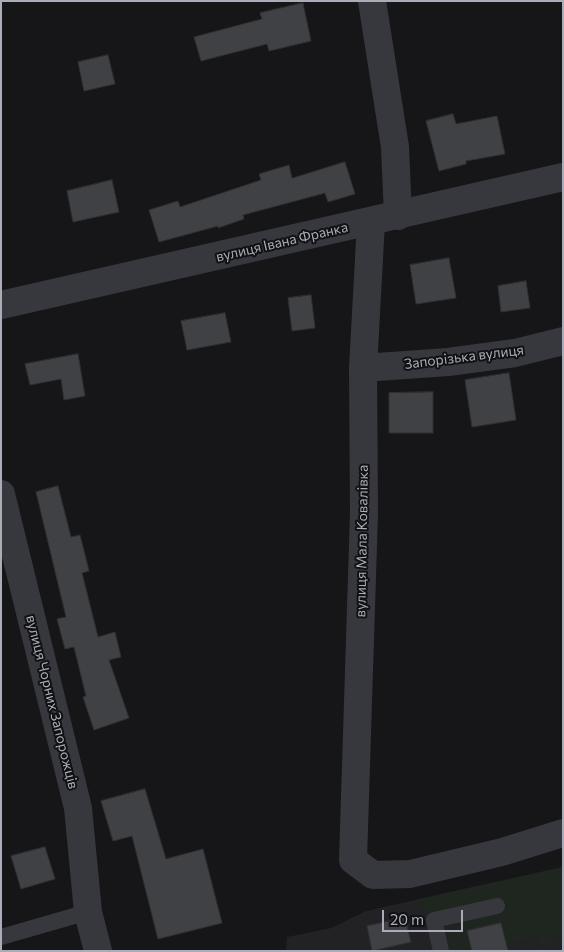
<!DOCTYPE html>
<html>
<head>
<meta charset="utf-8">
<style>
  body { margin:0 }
  #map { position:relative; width:564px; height:952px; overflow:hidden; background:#161618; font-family:Commissioner,sans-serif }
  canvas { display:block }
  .frame { position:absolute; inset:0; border:2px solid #a8adb8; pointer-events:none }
  .scale { position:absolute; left:382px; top:910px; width:81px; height:22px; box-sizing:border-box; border:2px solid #a8adb8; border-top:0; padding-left:6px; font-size:15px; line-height:18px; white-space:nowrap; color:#a8adb8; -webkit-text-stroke:4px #111113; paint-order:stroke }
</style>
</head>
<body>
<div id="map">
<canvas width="564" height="952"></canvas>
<div class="frame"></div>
<div class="scale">20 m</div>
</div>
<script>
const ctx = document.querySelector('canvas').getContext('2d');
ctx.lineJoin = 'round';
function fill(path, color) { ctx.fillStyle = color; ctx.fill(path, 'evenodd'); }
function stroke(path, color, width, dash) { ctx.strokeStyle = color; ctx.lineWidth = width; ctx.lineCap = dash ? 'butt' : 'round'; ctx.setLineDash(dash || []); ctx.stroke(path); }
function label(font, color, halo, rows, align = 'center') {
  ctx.font = font + ' Commissioner,sans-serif'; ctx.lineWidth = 4; ctx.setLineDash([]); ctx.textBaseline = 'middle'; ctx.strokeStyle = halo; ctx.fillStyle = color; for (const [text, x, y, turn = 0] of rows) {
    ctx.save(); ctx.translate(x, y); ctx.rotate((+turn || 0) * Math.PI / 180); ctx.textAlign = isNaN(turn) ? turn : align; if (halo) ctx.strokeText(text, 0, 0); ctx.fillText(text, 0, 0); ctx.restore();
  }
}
const built = new Path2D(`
  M 563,867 L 563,951 L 286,951 L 287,937 L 331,928 L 366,911 Z`);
const green = new Path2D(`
  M 563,867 L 563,936 L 549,939 L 549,943 L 540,945 L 538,937 L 506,944 L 501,923 L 467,931 L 472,951 L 450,951 C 447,935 450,931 462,922 L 432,914 L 414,900 Z`);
const building = new Path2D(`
  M 303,3 L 311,41 L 269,51 L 267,44 L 201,61 L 194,37 L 262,19 L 260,13 Z
  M 108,55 L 115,84 L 84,91 L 78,62 Z
  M 453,114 L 456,124 L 497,116 L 505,154 L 466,161 L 466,164 L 439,171 L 426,121 Z
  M 345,162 L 355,194 L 328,202 L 325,193 L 243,215 L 244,219 L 218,228 L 218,226 L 159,242 L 149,210 L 178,201 L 180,207 L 261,180 L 259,174 L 289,165 L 292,178 Z
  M 112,180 L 119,212 L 73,222 L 67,191 Z
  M 449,258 L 456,298 L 416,304 L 410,265 Z
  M 526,281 L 530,308 L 501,312 L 498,286 Z
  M 311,295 L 315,328 L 292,331 L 288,298 Z
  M 225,313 L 231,342 L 187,350 L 181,321 Z
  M 78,354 L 85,396 L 64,400 L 61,379 L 30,385 L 25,364 Z
  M 509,373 L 516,420 L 472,427 L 465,380 Z
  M 433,392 L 433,433 L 389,433 L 389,393 Z
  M 58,486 L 71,537 L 80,535 L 89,571 L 82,573 L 98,637 L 115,632 L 121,657 L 109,660 L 129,718 L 94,730 L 83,697 L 86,696 L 74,647 L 65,649 L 57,619 L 66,617 L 36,492 Z
  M 145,789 L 166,859 L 203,849 L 222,923 L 158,939 L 132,836 L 113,841 L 101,801 Z
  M 45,847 L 55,879 L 21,889 L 11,856 Z
  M 405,918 L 411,942 L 372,951 L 367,926 Z
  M 501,923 L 508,951 L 472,951 L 467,931 Z`);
const service = new Path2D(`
  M 1,937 L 88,912
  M 441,951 L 434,920 L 497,906`);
const minor = new Path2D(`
  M 372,1 L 395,147 L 398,216
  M 371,222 L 363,368 L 364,513 L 353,860 L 373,875 L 410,874 L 502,852 L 563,833
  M 1,305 L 563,177
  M 363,368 L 448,362 L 515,353 L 563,341
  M 1,494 L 78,808 L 88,912 L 98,951`);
const streetNames = [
  ["вулиця Івана Франка",282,242,-13],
  ["Запорізька вулиця",464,357,-7],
  ["вулиця Мала Ковалівка",362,541,-89],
  ["вулиця Чорних Запорожців",52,702,76]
];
fill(built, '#222225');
fill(green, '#1e261f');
fill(building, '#404145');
stroke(building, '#303034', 1);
stroke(service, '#37383d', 16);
stroke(minor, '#37383d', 28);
label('14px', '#a8adb8', '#111113', streetNames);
</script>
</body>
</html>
